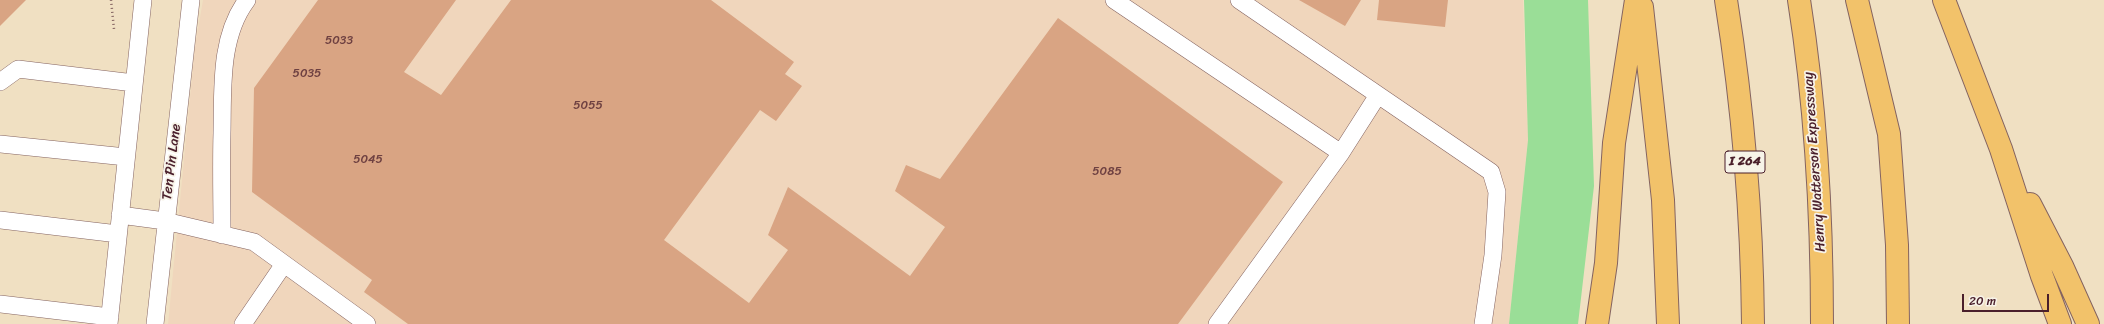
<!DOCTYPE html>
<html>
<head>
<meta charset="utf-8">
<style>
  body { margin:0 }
  #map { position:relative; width:2104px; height:324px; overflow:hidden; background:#f0e0c2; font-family:Sriracha,sans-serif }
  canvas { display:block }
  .scale { position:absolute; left:1962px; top:294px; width:87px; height:18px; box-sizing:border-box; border:2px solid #4a1f2b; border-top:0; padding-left:5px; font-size:12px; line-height:14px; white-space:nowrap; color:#4a1f2b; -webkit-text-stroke:3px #f7f3e8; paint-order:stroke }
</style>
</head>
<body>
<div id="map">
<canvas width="2104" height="324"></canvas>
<div class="scale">20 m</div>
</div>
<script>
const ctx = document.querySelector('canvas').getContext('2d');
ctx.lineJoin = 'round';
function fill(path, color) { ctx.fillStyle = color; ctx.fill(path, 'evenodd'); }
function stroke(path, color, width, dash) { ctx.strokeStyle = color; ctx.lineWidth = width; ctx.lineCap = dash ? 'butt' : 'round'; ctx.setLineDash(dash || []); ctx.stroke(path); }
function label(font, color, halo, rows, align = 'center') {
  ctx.font = font + ' Sriracha,sans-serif'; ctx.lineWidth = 3.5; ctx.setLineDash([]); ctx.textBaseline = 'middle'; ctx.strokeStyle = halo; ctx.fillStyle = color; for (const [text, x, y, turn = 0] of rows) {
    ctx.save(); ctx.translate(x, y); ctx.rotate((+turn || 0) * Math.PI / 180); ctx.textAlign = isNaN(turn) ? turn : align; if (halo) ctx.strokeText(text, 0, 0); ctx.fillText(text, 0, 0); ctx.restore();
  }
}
const built = new Path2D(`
  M 203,0 L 1523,0 L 1528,140 L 1509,324 L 168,324 L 195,46 Z`);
const green = new Path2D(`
  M 1524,0 L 1588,0 L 1594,186 L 1578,324 L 1509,324 L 1528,140 Z`);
const building = new Path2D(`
  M 0,0 L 26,0 L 0,26 Z
  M 318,0 L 456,0 L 404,72 L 441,95 L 511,0 L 711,0 L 794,62 L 785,74 L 802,86 L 776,121 L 760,110 L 664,240 L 749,303 L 788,250 L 768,235 L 788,187 L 910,276 L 945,227 L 895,191 L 906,165 L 940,179 L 1058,18 L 1283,182 L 1178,324 L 408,324 L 364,292 L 372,280 L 252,192 L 254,88 Z
  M 1299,0 L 1361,0 L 1345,26 Z
  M 1379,0 L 1448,0 L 1445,27 L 1377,20 Z`);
const path = new Path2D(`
  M 111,0 L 114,29`);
const service = new Path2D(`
  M 1114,0 L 1341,153
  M 1239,0 L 1491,172 L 1497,192 L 1493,255 L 1483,324
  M 0,82 L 18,69 L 134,83
  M 0,144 L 126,157
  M 120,215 L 165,221 L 254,242 L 367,324
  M 0,220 L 118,234
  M 222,235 C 222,201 221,167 222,133 C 223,90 219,37 247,0
  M 0,304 L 110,317
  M 109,324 L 143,0
  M 155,324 L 191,0
  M 243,324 L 284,264
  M 1217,324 L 1341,153 L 1378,95`);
const motorway = new Path2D(`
  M 1726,0 C 1743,107 1752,216 1753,324
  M 1799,0 C 1816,107 1822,216 1822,324
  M 1857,0 L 1889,134 L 1897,245 L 1898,324
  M 1944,0 L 2001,149 L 2042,276 L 2060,324
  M 1642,7 L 1663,200 L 1668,324
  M 2030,204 L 2062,266 L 2088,324
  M 1597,324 L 1606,263 L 1614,143 L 1636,0`);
const numberNames = [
  ["5033",339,41],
  ["5035",307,74],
  ["5055",588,106],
  ["5045",368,160],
  ["5085",1107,172]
];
const shields = [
  [1745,162,40]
];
const shieldNames = [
  ["I 264",1745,162]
];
const streetNames = [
  ["Ten Pin Lane",172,162,-83],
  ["Henry Watterson Expressway",1815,162,-94]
];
fill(built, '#f0d6bc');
fill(green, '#9ade97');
fill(building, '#d9a483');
stroke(service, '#846360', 18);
stroke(motorway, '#846360', 24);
stroke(path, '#846360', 2.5, [1, 3]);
stroke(service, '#fff', 17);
stroke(motorway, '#f2c26a', 22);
label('12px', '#6e4041', null, numberNames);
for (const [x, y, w] of shields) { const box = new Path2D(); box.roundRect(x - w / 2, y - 11, w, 22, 3); ctx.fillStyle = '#f7f3e8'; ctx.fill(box); stroke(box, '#4a1f2b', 1); }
label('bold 13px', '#4a1f2b', null, shieldNames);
label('14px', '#4a1f2b', '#f7f3e8', streetNames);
</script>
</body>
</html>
